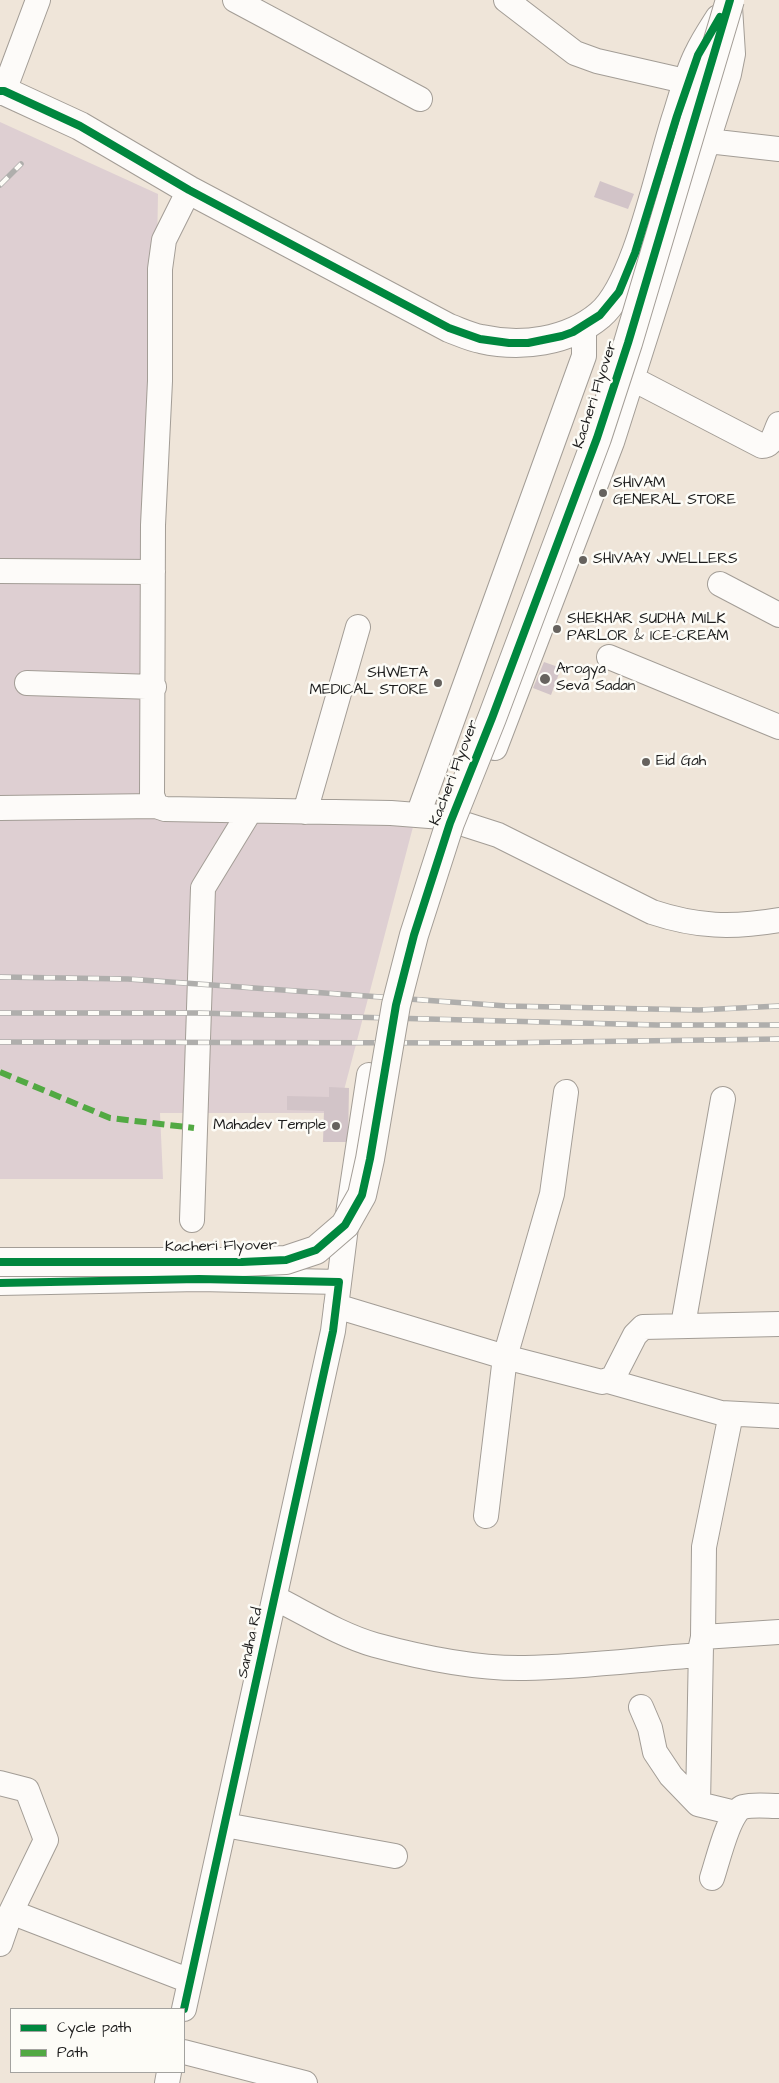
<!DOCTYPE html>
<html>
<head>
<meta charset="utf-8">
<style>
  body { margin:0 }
  #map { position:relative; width:779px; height:2083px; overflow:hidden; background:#efe5d9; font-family:"Architects Daughter",sans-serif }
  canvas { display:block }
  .legend { position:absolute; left:10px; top:2008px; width:175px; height:65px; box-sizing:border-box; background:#fdfcf7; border:1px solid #a3a29f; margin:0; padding:6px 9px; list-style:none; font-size:15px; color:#1c1c1c }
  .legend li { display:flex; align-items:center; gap:10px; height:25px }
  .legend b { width:25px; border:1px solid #a3a29f }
</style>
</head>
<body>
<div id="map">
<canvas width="779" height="2083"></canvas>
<ul class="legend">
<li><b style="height:6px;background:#00873e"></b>Cycle path</li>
<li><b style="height:6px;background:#52a943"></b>Path</li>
</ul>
</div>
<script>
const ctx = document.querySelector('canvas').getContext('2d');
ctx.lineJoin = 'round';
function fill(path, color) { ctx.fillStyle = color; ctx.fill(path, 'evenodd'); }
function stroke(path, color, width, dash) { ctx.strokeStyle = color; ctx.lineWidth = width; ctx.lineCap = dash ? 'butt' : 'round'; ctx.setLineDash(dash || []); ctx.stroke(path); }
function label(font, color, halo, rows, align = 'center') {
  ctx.font = font + ' "Architects Daughter",sans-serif'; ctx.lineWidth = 5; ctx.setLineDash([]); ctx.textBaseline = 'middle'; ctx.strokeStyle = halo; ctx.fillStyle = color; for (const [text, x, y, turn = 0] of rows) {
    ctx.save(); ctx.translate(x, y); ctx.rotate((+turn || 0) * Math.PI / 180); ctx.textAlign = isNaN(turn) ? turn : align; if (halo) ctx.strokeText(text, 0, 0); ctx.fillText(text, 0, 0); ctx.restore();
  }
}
const industrial = new Path2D(`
  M 0,122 L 158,194 L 147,815 L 414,823 L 338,1113 L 160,1113 L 163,1179 L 0,1179 Z`);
const building = new Path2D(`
  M 600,181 L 634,194 L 628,209 L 594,197 Z
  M 544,662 L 561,668 L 551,695 L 533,688 Z
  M 329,1087 L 349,1088 L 348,1142 L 323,1142 L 324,1111 L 287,1110 L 287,1096 L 329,1097 Z`);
const minor = new Path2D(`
  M 235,0 L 420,99
  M 506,0 L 575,53 L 597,61 L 689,82
  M 4,91 L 38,0
  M 708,141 L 779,149
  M 189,190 L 164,240 L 160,269 L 160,381 L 153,525 L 152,795 L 156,806 L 165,809 L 391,813 L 442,817 L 498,835 L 652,912 C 697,927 732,928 779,920
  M 633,379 L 762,446 C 773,446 775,432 779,424
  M 0,571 L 153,572
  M 720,584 L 779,615
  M 609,657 L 779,727
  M 27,683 L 154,687
  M 495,748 L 612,442 L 729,74 L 733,54 L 730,7
  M 0,808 L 156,806
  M 305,812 L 358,627
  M 418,815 L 584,356 L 584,325
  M 192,1220 L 203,888 L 250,811
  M 0,1283 L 199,1279 L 339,1282
  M 336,1306 L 505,1357 L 602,1382 L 613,1378 L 635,1335 L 643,1327 L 779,1324
  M 683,1325 L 723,1099
  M 608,1381 L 721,1413 L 779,1416
  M 486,1516 L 505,1357 L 552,1194 L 566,1092
  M 275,1598 C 307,1614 340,1635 375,1645 C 423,1658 476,1669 525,1668 C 584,1667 642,1659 700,1655
  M 703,1637 L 704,1547 L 731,1414
  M 641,1707 L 650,1728 L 655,1752 L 671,1776 L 698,1804 L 735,1813
  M 0,1783 L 27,1790 L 46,1840 L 11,1912 L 0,1944
  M 698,1804 L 701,1646 L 703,1637 L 779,1632
  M 225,1825 L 395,1856
  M 712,1878 C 717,1864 729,1811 743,1807 C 754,1804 768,1806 779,1806
  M 11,1912 L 190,1981
  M 184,2009 L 333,1331 L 346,1227 L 369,1075
  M 184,2052 L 305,2083
  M 167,2083 L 169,2072`);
const major = new Path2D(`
  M 0,91 L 4,91 L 80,126 L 189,190 L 449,328 C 460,332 470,337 481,339 C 521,348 568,342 600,315 C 638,283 660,165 677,115 C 683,96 689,73 698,55 C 704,42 712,30 719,19`);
const rail = new Path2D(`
  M 0,185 L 21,164
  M 0,977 L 128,979 L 507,1006 L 699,1010 L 779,1006
  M 0,1013 L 198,1013 L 657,1025 L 779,1025
  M 0,1042 L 493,1043 L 779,1039`);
const majorBridge = new Path2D(`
  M 0,1262 L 242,1262 L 286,1260 L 316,1250 L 345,1225 L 362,1195 L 370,1159 L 396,1005 L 414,935 L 450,823 L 492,718 L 597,438 L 628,343 L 730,0`);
const quiet = new Path2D(`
  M 0,1072 L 110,1118 L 194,1128`);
const cycleway = new Path2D(`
  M 0,91 L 4,91 L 80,126 L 189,190 L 449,328 L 480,339 L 509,343 L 528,343 L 562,336 L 573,332 L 600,315 L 619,292 L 635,253 L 677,116 L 698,55 L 720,17
  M 0,1262 L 242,1262 L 286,1260 L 316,1250 L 345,1225 L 362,1195 L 370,1159 L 396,1005 L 414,935 L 450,823 L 492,718 L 597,438 L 628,343 L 730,0
  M 0,1283 L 199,1279 L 339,1282 L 333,1331 L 184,2009`);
const markers = [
  [603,493,5,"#66625e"],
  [583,560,5,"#66625e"],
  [557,629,5,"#66625e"],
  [545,679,6,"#66625e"],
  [438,683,5,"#66625e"],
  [646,762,5,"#66625e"],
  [336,1126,5,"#66625e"]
];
const streetNames = [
  ["Kacheri Flyover",596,395,-72],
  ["Kacheri Flyover",455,773,-69],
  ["Kacheri Flyover",221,1247,-1],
  ["Sandha Rd",251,1643,-78]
];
const poiNames = [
  ["SHIVAM",613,484],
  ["GENERAL STORE",613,501],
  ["SHIVAAY JWELLERS",593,560],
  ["SHEKHAR SUDHA MILK",567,620],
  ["PARLOR & ICE-CREAM",567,637],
  ["Arogya",556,670],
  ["Seva Sadan",556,687],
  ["SHWETA",428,674,"right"],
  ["MEDICAL STORE",428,691,"right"],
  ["Eid Gah",656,762],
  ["Mahadev Temple",326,1126,"right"]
];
fill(industrial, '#decfd2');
fill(building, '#d2c4c8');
stroke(minor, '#a39d96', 26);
stroke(major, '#a39d96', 30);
stroke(minor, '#fdfbf9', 24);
stroke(major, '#fdfbf9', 28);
stroke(rail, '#afaeac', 5.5);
stroke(rail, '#fdfcf7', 4, [11]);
stroke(majorBridge, '#a39d96', 30, []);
stroke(majorBridge, '#fdfbf9', 28);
stroke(quiet, '#52a943', 6, [12, 6]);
stroke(cycleway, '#00873e', 8);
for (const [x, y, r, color] of markers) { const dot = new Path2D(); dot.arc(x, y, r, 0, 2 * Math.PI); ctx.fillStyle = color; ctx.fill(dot); stroke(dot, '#fdfcf7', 2); }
label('15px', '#1c1c1c', '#fdfcf7', streetNames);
label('15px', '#1c1c1c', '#fdfcf7', poiNames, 'left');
</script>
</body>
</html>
